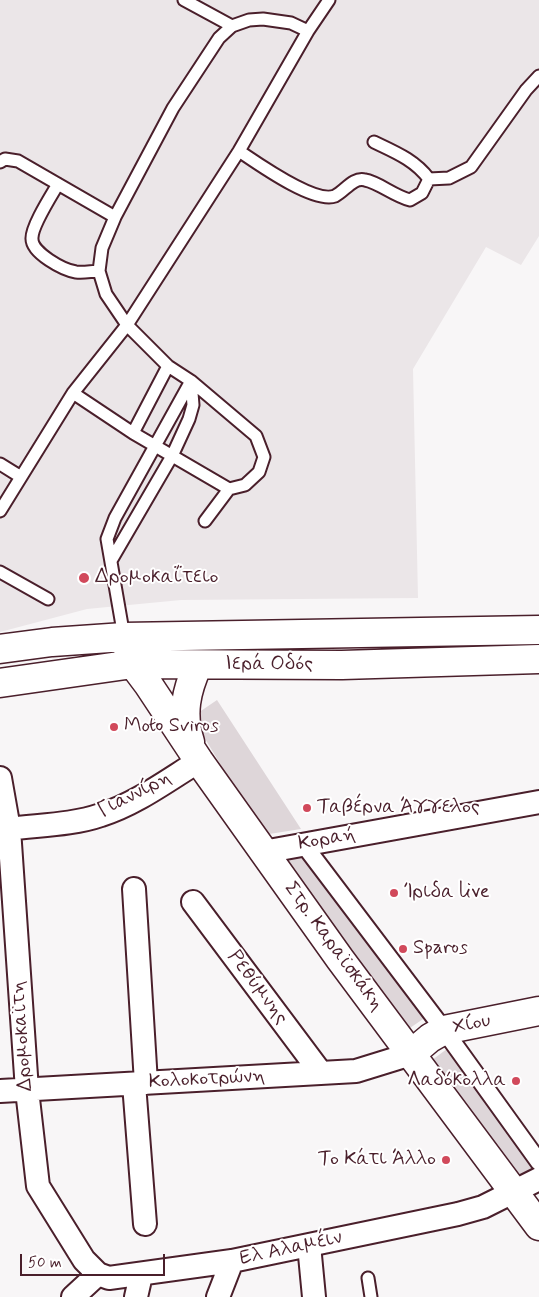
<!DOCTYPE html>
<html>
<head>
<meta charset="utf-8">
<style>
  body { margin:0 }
  #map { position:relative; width:539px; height:1297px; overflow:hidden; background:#f8f6f7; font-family:Mynerve,sans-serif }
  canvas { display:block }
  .scale { position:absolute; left:20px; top:1254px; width:145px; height:22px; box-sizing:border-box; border:2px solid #4a1f2b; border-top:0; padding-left:6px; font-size:15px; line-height:18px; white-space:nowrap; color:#4a1f2b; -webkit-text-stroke:4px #fff; paint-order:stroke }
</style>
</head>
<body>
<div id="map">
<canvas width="539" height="1297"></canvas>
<div class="scale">50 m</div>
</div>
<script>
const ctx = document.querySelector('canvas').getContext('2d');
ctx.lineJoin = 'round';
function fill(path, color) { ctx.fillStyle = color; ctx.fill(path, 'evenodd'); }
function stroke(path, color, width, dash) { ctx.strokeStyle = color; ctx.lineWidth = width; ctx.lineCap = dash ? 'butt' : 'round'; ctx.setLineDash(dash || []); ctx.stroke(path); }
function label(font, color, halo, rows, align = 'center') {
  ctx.font = font + ' Mynerve,sans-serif'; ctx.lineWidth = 4; ctx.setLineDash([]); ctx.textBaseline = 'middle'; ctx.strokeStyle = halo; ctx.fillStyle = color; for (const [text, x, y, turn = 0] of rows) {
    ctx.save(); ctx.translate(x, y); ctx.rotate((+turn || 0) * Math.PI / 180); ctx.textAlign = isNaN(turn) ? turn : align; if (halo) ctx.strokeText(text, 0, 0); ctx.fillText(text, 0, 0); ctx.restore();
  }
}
const built = new Path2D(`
  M 0,0 L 539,0 L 539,236 L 521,265 L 486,247 L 413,369 L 418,598 L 181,600 L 87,609 L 0,632 Z`);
const green = new Path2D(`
  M 217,700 L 301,829 L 263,835 L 192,717 Z
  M 303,847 L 429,1015 L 404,1032 L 273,852 Z
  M 451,1046 L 537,1166 L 514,1177 L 432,1060 Z`);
const service = new Path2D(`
  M 184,0 L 232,26
  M 239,151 C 257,163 314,204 335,196 C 345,191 353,177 365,180 C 378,182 394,196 410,200 L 422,193 L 429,179 C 415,160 395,152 374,142
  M 0,162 L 5,159 L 18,161 L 115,217
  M 429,179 L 449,178 L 471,167 L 526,90 L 539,76
  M 58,184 C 51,196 31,227 32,239 C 32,253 63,270 76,272 C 84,273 92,271 99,271
  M 73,393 L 133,433 L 229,489
  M 133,433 L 168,366
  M 0,464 L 21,477
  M 0,511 L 73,393 L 127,325 L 239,151 L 308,31 L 329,0
  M 205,521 L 229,489 L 245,485 L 259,472 L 264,457 L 256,436 L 191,381 L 168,366 L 127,325 L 106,294 L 99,271 L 102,248 L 115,217 L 173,108 L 219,38 L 232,26 L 249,20 L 263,19 L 291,23 L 308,31
  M 112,559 L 172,456 L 189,419 L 193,405 L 191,381
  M 0,572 L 48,599
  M 124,637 L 107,539 L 115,518 L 191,381
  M 368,1278 L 371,1297`);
const pedestrian = new Path2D(`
  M 304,845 L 444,1030 L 539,1162`);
const minor = new Path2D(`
  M 0,778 L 9,829 L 27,1090 L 38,1186 L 84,1260 L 98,1274 L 109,1278 L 232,1261 L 458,1214 L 483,1207 L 539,1179
  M 9,829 C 39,825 72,825 101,815 C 136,804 168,780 199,761
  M 263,852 L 539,802
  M 134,889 L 146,1083
  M 193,902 L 321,1073
  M 134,1084 L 145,1224
  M 0,1091 L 356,1071 L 411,1054
  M 309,1245 L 314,1297
  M 73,1297 L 98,1274
  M 136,1297 L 141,1275
  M 218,1297 L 232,1261`);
const tertiary = new Path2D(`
  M 411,1054 L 430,1038 L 444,1030 L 539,1011`);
const secondary = new Path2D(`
  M 124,637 L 133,664 L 148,684 L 199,761 L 340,959 L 539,1226
  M 0,649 L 52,642 L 124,637 L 539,630
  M 0,683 L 133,664 L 342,665 L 539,659
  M 190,742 C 181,714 186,691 198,665`);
const markers = [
  [84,578,6,"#d1495b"],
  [114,727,5,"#d1495b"],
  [307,808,5,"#d1495b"],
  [394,893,5,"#d1495b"],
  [403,949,5,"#d1495b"],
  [516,1081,5,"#d1495b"],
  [446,1160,5,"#d1495b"]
];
const poiNames = [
  ["Δρομοκαΐτειο",95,578],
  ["Moto Sviros",124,727],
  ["Ταβέρνα Άγγελος",317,808],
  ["Ίριδα live",404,893],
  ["Sparos",413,949],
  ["Λαδόκολλα",506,1081,"right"],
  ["Το Κάτι Άλλο",436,1160,"right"]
];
const streetNames = [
  ["Ιερά Οδός",269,665],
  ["Γιαννίρη",135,795,-27],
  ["Κοραή",327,840,-10],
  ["Στρ. Καραϊσκάκη",333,947,54],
  ["Ρεθύμνης",257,988,53],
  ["Χίου",472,1025,-12],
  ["Δρομοκαϊτη",23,1036,-94],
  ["Κολοκοτρώνη",207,1080,-3],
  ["Ελ Αλαμέιν",291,1249,-12]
];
fill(built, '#ebe6e8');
fill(green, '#ded6d9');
stroke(service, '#4a1f2b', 15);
stroke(pedestrian, '#4a1f2b', 20);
stroke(minor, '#4a1f2b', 26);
stroke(tertiary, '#4a1f2b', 31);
stroke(secondary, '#4a1f2b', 31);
stroke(service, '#fff', 11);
stroke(pedestrian, '#fff', 16);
stroke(minor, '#fff', 22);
stroke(tertiary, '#fff', 28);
stroke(secondary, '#fff', 28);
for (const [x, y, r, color] of markers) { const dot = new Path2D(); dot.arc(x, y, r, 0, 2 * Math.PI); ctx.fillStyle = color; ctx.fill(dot); stroke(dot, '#fff', 2); }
label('20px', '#4a1f2b', '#fff', poiNames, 'left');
label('20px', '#4a1f2b', '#fff', streetNames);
</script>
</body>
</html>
